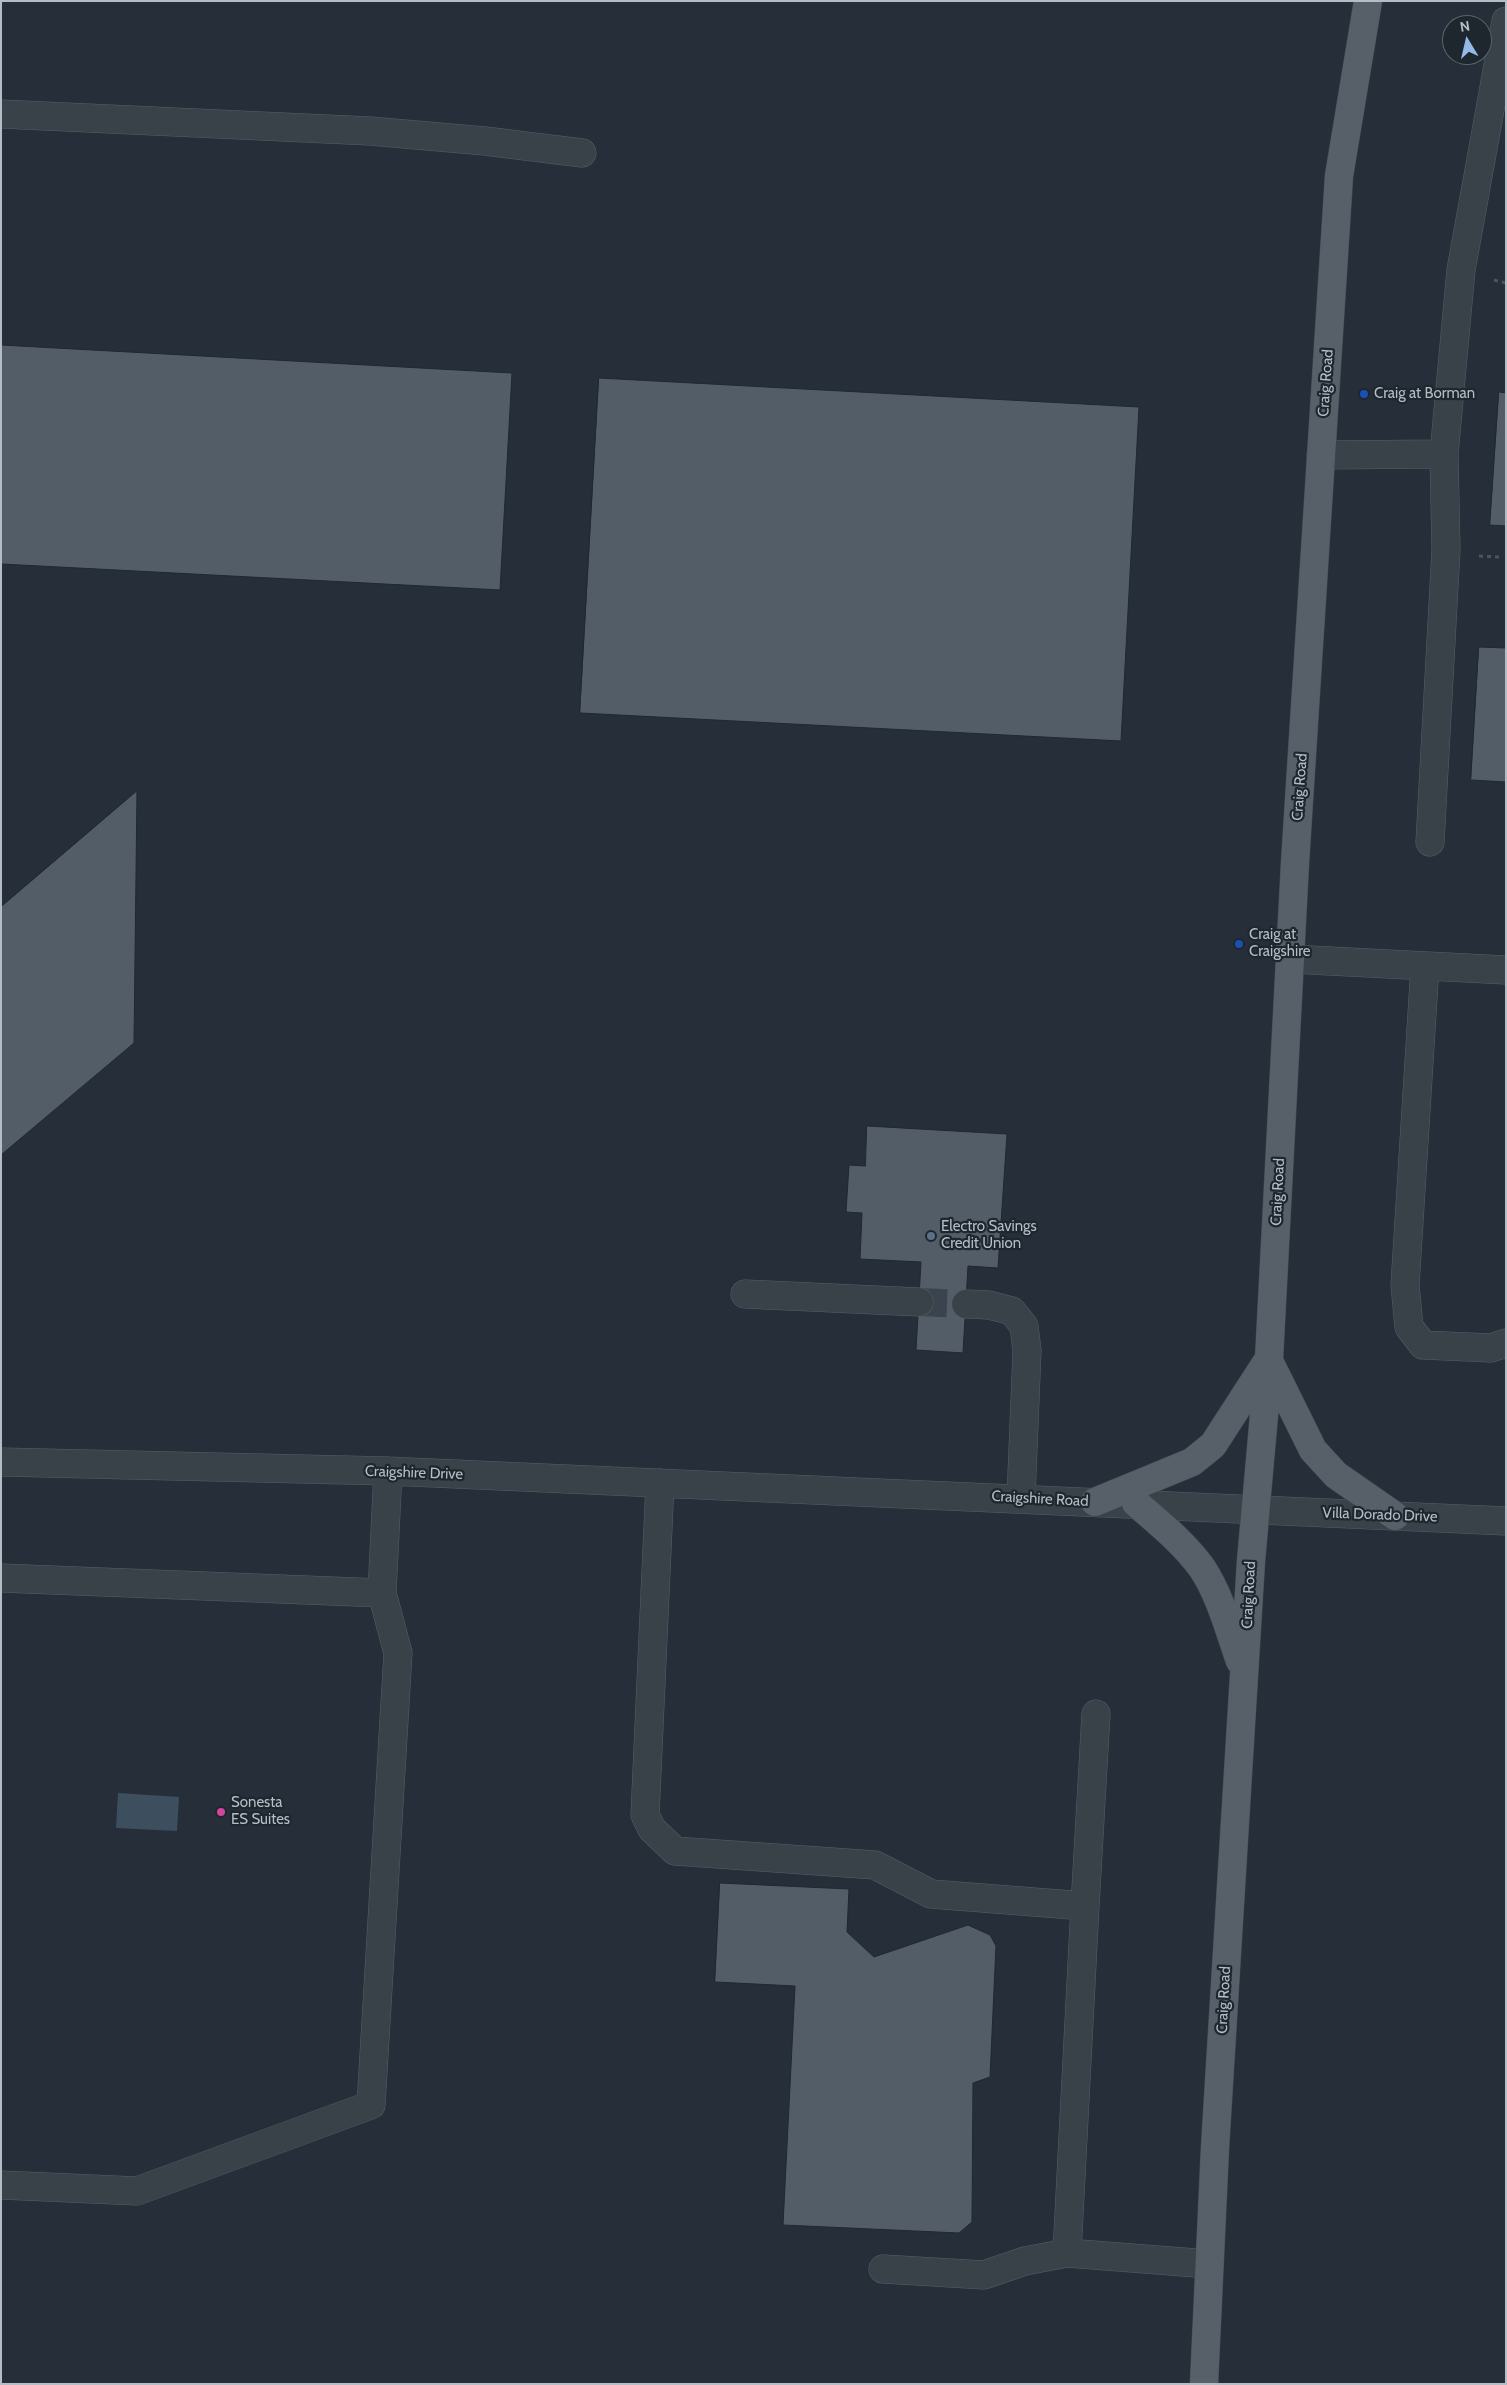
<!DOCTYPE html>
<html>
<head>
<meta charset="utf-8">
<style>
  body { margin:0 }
  #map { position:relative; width:1507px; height:2385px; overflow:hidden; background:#262f39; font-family:Cabin,sans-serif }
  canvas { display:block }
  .frame { position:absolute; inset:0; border:2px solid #b4bcc5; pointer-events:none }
  .north { position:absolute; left:1442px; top:15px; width:50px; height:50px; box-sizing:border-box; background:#1e262e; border:1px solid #5a626a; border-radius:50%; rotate:351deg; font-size:14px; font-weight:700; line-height:20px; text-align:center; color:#b4bcc5 }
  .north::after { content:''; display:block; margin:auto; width:18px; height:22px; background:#94baea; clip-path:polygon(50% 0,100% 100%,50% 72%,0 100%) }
</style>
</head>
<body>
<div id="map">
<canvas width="1507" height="2385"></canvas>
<div class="frame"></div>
<div class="north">N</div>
</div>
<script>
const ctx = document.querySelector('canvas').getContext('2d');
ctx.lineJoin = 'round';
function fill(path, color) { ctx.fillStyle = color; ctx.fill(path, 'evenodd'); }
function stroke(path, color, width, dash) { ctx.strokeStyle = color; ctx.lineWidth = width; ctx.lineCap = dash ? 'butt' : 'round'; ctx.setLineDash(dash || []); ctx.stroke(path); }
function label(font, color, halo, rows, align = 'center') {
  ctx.font = font + ' Cabin,sans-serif'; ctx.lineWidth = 4.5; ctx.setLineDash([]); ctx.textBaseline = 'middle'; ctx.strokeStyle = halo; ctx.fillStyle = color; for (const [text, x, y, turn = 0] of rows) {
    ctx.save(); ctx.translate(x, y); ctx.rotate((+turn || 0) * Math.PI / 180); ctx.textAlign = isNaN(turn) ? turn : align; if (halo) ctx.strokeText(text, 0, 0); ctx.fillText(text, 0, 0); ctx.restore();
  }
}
const water = new Path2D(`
  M 118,1793 L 179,1797 L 177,1831 L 116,1828 Z`);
const building = new Path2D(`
  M 1,345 L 512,373 L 500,590 L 1,564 Z
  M 599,378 L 1139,407 L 1121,741 L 580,713 Z
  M 1499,392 L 1506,393 L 1506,526 L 1490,525 Z
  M 1479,647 L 1506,648 L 1506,782 L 1471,780 Z
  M 137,791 L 134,1043 L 1,1155 L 1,907 Z
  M 867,1126 L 1007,1134 L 998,1268 L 968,1266 L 963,1353 L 916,1350 L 921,1262 L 860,1259 L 862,1213 L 846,1212 L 849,1165 L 865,1166 Z
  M 720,1883 L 849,1889 L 847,1932 L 874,1957 L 968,1925 L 990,1935 L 996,1946 L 990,2077 L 973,2083 L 972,2222 L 959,2233 L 783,2225 L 795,1986 L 715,1982 Z`);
const minorTunnel = new Path2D(`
  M 919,1302 L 966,1304`);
const path = new Path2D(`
  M 1494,280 L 1506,283
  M 1479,556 L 1500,557`);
const minor = new Path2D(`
  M 1,114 L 370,131 L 485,141 L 582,153
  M 1321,455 L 1444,454 L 1461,270 L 1506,21
  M 1430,842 L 1446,550 L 1444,454
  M 1290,959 L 1506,970
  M 1425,966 L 1405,1285 L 1409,1327 L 1423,1345 L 1491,1348 L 1506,1343
  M 745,1294 L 919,1302
  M 966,1304 L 989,1305 L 1012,1311 L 1024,1326 L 1027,1351 L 1021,1498
  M 1,1462 L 388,1471 L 1506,1521
  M 660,1483 L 645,1815 L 652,1829 L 675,1851 L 875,1865 L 931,1894 L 1085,1906 L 1067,2253 L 1209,2264
  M 1,1578 L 382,1593
  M 1085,1906 L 1096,1714
  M 1,2185 L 137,2191 L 371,2105 L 398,1653 L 382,1593 L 388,1471
  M 883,2269 L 984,2275 L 1025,2261 L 1067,2253`);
const major = new Path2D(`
  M 1269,1361 L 1313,1450 L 1336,1475 L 1395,1516
  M 1095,1502 L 1192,1462 L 1213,1445 L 1266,1363
  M 1136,1503 C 1159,1523 1184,1543 1202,1568 C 1220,1595 1229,1630 1240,1661
  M 1204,2384 L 1215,2148 L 1251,1561 L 1269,1359 L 1295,863 L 1339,176 L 1368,1`);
const markers = [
  [1364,394,5,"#1a4fb4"],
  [1239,944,5,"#1a4fb4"],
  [931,1236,5,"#5c6f8a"],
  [221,1812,5,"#d1479c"]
];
const streetNames = [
  ["Craig Road",1326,383,-86],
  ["Craig Road",1300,787,-86],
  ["Craig Road",1278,1192,-87],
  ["Craigshire Drive",414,1473,2],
  ["Craigshire Road",1040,1499,3],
  ["Villa Dorado Drive",1380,1515,2],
  ["Craig Road",1249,1595,-87],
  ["Craig Road",1224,2000,-87]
];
const poiNames = [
  ["Craig at Borman",1374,394],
  ["Craig at",1249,935],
  ["Craigshire",1249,952],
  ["Electro Savings",941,1227],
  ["Credit Union",941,1244],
  ["Sonesta",231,1803],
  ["ES Suites",231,1820]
];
fill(water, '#3d4e5f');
fill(building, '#535d68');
stroke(building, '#202830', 1);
stroke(minorTunnel, '#3b444e', 28, [28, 14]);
stroke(minor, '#575f67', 29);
stroke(major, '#424a52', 29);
stroke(path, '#475859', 3, [4, 4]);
stroke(minor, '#394149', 28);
stroke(major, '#576069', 28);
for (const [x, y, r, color] of markers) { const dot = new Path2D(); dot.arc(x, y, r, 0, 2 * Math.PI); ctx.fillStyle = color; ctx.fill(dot); stroke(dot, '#1e262e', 2); }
label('15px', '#b4bcc5', '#1e262e', streetNames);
label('15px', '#b4bcc5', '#1e262e', poiNames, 'left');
</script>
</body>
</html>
